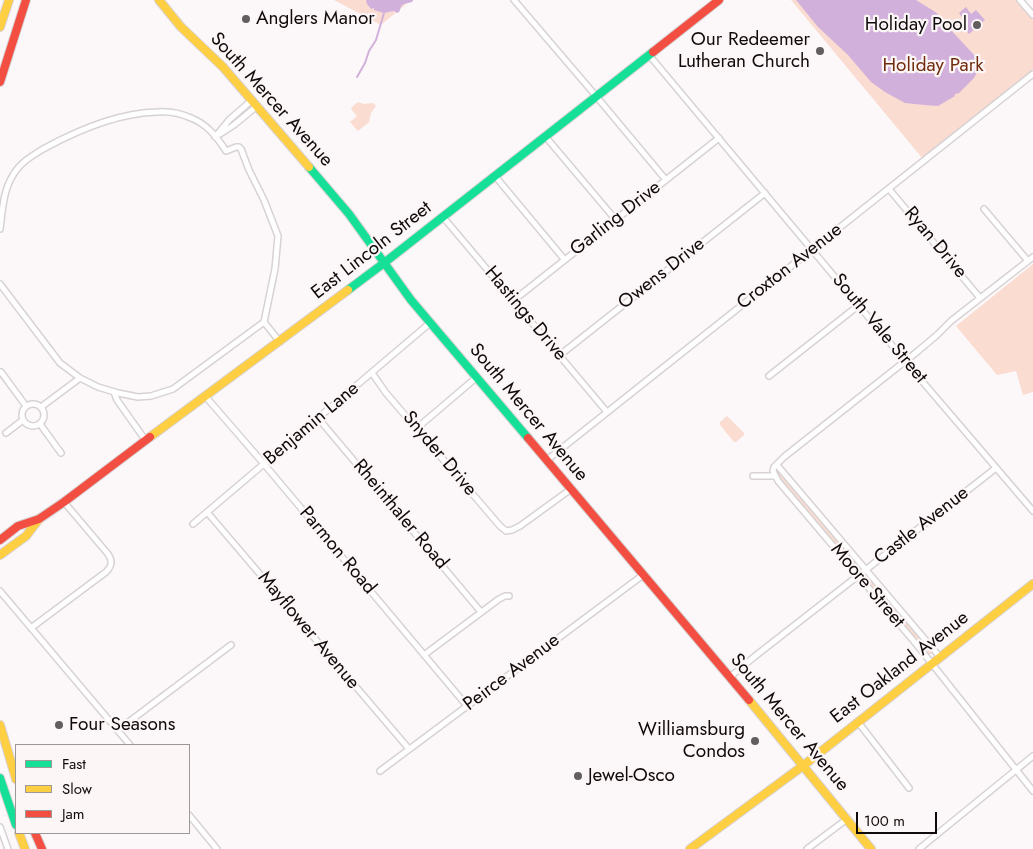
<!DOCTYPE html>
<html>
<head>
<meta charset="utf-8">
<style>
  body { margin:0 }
  #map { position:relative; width:1033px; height:849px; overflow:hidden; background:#fcf7f8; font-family:Jost,sans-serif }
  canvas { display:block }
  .legend { position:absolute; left:15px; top:744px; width:175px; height:90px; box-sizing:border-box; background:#fdf6f7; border:1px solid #9e9899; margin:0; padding:6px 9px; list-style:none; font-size:15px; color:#0f0a0b }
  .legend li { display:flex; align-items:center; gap:10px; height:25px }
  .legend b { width:25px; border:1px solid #9e9899 }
  .scale { position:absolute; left:856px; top:812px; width:81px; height:22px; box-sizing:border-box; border:2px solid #0f0a0b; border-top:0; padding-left:6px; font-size:15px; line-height:18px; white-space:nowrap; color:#0f0a0b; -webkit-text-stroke:4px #fdf6f7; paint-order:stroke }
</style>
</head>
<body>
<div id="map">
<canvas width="1033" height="849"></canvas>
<ul class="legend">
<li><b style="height:6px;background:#16e098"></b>Fast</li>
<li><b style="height:6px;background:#ffcf43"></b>Slow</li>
<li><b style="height:6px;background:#f24e42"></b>Jam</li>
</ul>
<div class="scale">100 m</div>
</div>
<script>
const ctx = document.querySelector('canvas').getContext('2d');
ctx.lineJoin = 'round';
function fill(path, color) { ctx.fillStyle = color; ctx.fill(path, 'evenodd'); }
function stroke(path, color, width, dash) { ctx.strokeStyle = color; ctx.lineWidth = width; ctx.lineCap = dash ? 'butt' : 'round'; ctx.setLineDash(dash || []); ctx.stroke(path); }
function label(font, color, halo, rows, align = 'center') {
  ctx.font = font + ' Jost,sans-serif'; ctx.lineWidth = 4.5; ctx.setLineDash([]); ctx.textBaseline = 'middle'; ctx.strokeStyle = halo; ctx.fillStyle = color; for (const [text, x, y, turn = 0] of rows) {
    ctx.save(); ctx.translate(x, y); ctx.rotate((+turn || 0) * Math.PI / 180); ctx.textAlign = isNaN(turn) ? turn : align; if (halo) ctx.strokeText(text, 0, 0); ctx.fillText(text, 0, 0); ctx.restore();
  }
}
const green = new Path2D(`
  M 334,0 L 411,0 L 381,25 Z
  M 791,0 L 1016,0 L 1033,20 L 1033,70 L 923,159 Z
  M 358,102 L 364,104 L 373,103 L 376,106 L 371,113 L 369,122 L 358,131 L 350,122 L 357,116 L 351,109 L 352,107 Z
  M 1033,264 L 1033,392 L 1023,395 L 1016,371 L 997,375 L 956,326 Z
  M 727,416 L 744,433 L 744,435 L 736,442 L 734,442 L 720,425 L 720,422 Z
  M 778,471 L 779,471 L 859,564 L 858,568 L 855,567 L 777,476 Z
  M 868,576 L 870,577 L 933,652 L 932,654 L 928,654 L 866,580 Z`);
const water = new Path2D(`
  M 366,0 L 413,0 L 413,1 C 410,4 403,2 401,7 C 400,9 400,11 399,12 L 397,13 L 394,11 L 384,13 L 374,10 L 374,8 L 371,9 L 367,4 Z
  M 796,0 L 916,0 L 937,13 L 946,29 L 950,29 L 975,56 L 979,64 L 977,73 L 973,79 L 958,94 L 958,93 L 954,95 L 955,96 L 938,106 L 924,105 L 905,103 L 885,92 L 871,82 L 848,55 L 818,27 Z
  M 966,7 L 971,14 L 976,10 L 985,20 L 969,34 L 960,24 L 964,20 L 959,13 Z`);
const stream = new Path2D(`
  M 357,77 L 365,63 L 369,51 L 376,40 L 384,13`);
const street = new Path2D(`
  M 514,0 L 596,96 L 666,180
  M 1020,0 L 1033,15
  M 649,55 L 916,374 L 1033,511
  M 220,134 L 234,125 L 257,106
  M 545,136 L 615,219
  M 215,137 L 229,120 L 252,100
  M 495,176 L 564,259
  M 889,189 L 980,298
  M 984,209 L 1028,261
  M 443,217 L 607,412
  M 0,229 C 3,207 3,186 18,168 C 25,159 35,154 45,148 C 78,130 119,113 157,112 C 168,111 180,113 191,118 C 207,124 217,137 226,151 L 236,147 L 239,147 L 241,149 L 249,170 L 264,200 L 278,236 L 275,269 L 264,322 L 173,389 L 151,396 L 138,397 L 118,393 L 98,387 L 80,378 L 60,363 L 0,284
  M 1033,257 L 951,321 L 937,335 L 918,351 L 784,457 L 774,467 L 773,471 L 778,481 L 917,645 L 1033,791
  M 514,300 L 719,138
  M 264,322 L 280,342
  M 560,355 L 765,193
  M 1,372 L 26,406
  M 372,373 L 386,393 L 500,526 L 506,531 L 512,530 L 520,526 L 571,489
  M 769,376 L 859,305
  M 114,392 L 117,400 L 146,441
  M 206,397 L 264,464 L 467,706
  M22 415a11 11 0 1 1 22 0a11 11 0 1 1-22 0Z
  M 41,407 L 80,378
  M 318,418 L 481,612
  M 40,424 L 61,453
  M 417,428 L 477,377
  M 6,433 L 23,420
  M 547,460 L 1033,74
  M 777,465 L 940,657
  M 753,476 L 774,476
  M 207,512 L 409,749
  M 193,524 L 430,323
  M 0,591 L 130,745
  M 31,628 L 106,572 C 112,566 113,561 108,554 L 64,502
  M 424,655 L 499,599 L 505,596 L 509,596
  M 730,677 L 754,657 L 996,468
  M 858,722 L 909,788
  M 118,730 L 231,645
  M 380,771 L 643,575
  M 189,815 L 217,849
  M 0,827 L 8,849
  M 807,849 L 847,819
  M 919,849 L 1033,756`);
const fast = new Path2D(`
  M 309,167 L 349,214 L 411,300 L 528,438
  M 348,290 L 384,263 L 653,52
  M 0,778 L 16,825`);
const slow = new Path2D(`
  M 159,0 L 181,27 L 223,67 L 309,167
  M 0,27 L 9,0
  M 150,437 L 348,290
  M 0,555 L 26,536 L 39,519
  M 749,700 L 871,849
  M 0,725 L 16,779
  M 19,833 L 25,849
  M 690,849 L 804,765 L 1033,584`);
const jam = new Path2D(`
  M 653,52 L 719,0
  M 0,82 L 26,0
  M 528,438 L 749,700
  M 0,540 L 18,526 L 39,519 L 64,502 L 150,437
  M 35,833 L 42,849`);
const markers = [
  [246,19,5,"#625d5e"],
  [977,25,5,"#625d5e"],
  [820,51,5,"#625d5e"],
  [59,725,5,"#625d5e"],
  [755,741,5,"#625d5e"],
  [578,776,5,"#625d5e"]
];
const poiNames = [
  ["Anglers Manor",256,19],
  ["Holiday Pool",967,25,"right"],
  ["Our Redeemer",810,40,"right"],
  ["Lutheran Church",810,62,"right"],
  ["Four Seasons",69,725],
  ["Williamsburg",745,730,"right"],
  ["Condos",745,752,"right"],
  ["Jewel-Osco",588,776]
];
const parkNames = [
  ["Holiday Park",933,66]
];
const streetNames = [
  ["South Mercer Avenue",271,100,48],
  ["Garling Drive",616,219,-38],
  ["Ryan Drive",935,243,50],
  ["East Lincoln Street",372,251,-38],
  ["Croxton Avenue",790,267,-38],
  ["Owens Drive",662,274,-38],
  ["Hastings Drive",525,314,50],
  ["South Vale Street",879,329,50],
  ["South Mercer Avenue",528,413,50],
  ["Benjamin Lane",312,424,-40],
  ["Snyder Drive",439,454,50],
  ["Rheinthaler Road",400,515,50],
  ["Castle Avenue",922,526,-38],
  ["Parmon Road",337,551,50],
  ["Moore Street",867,586,50],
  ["Mayflower Avenue",308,631,50],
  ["East Oakland Avenue",900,668,-38],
  ["Peirce Avenue",512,673,-37],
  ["South Mercer Avenue",789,723,50]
];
fill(green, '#fadcd1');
fill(water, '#d1b1db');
stroke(stream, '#d1b1db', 2);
stroke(street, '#d7d2d3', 8);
stroke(fast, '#d7d2d3', 10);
stroke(slow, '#d7d2d3', 10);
stroke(jam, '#d7d2d3', 10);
stroke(street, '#fffefe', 5);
stroke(fast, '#16e098', 8);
stroke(slow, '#ffcf43', 8);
stroke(jam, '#f24e42', 8);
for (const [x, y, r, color] of markers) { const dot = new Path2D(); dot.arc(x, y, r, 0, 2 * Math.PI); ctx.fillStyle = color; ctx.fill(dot); stroke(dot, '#fdf6f7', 2); }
label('19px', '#0f0a0b', '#fdf6f7', poiNames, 'left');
label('19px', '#6f2d0d', '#fdf6f7', parkNames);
label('19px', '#0f0a0b', '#fdf6f7', streetNames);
</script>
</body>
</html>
